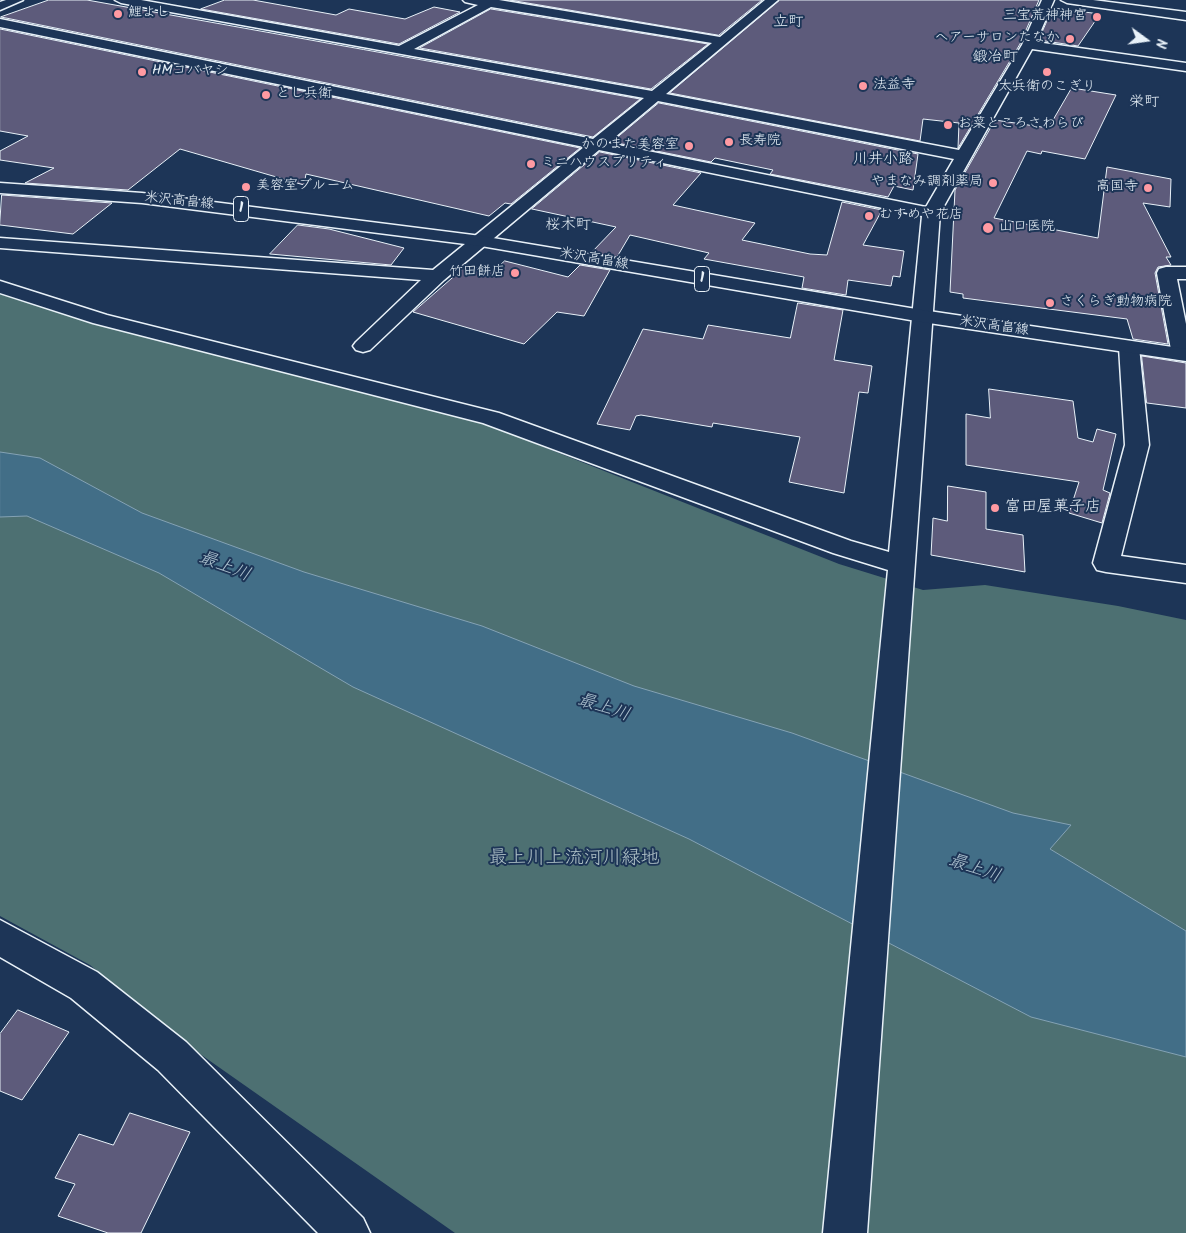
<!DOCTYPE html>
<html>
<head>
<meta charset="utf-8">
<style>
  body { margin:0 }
  #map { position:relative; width:1186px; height:1233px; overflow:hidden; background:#1d3557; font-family:Kalam,sans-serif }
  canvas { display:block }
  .north { position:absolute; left:1121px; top:15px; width:50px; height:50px; -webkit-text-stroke:4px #1d3557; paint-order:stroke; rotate:104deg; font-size:14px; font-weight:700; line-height:20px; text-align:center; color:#e8f1f8 }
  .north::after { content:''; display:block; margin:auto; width:18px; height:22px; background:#e8f1f8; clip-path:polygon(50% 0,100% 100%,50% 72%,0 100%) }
</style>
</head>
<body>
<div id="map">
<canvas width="1186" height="1233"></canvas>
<div class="north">N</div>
</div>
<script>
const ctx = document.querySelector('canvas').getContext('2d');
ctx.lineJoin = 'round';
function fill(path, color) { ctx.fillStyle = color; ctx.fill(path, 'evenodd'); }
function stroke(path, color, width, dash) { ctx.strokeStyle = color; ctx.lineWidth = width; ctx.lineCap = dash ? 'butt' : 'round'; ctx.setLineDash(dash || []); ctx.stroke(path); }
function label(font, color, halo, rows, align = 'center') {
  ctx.font = font + ' Kalam,"Klee One",sans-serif'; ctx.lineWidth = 4; ctx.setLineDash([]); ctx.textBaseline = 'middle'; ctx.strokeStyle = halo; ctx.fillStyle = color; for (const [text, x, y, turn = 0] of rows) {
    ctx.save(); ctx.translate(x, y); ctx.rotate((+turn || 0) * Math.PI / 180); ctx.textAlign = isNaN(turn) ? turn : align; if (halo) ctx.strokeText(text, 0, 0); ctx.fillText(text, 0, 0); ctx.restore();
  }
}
const green = new Path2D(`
  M 0,294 L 114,329 L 478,421 L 839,564 L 923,590 L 985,585 L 1118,606 L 1186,620 L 1186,1233 L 455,1233 L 183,1042 L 90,965 L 0,916 Z`);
const water = new Path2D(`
  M 0,452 L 40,458 L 142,513 L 304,572 L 482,626 L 634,686 L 792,733 L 1013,813 L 1071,825 L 1050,849 L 1186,931 L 1186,1057 L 1031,1017 L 689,839 L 353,687 L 159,573 L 27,516 L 0,517 Z`);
const building = new Path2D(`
  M 49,0 L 87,0 L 640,99 L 593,137 L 1,17 Z
  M 225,0 L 253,0 L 336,15 L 349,9 L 405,19 L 434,7 L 460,12 L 399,44 L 201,9 Z
  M 510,0 L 762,0 L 719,35 Z
  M 780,0 L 1039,0 L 1020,44 L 958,148 L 959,123 L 923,119 L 920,141 L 670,93 Z
  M 1053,8 L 1100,14 L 1078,46 L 1039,40 Z
  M 491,9 L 708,44 L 651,89 L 420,48 Z
  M 0,29 L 580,148 L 511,204 L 505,203 L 489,216 L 306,174 L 304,185 L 180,149 L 128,190 L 25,183 L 54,168 L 0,160 L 0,151 L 28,136 L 0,131 Z
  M 1072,88 L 1116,95 L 1085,159 L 1042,151 L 1041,154 L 1027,151 L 994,218 L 1098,238 L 1107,167 L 1171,179 L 1170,207 L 1143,203 L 1171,257 L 1166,257 L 1171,265 L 1158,267 L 1155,273 L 1168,344 L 1133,339 L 1127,319 L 963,298 L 963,294 L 950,292 L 955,190 L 995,120 L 1048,128 Z
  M 659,103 L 918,154 L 913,190 L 894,186 L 888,197 L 770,174 L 773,170 L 715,158 L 711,162 L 612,142 Z
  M 600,152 L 701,173 L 673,205 L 755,223 L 742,240 L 810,254 L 827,255 L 842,202 L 882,210 L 863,245 L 904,251 L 900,277 L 893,276 L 891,286 L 848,280 L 846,295 L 802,288 L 804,277 L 704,259 L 709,253 L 630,235 L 617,257 L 591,253 L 616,227 L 532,209 Z
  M 2,195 L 112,203 L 73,234 L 0,225 Z
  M 298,225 L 329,229 L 404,248 L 391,265 L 270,254 Z
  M 505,261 L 568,277 L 580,265 L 610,270 L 584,316 L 557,312 L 524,344 L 413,312 L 467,265 L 492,272 Z
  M 798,303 L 843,310 L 834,360 L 872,366 L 868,393 L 859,392 L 844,493 L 789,482 L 800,437 L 713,423 L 712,427 L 641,415 L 636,416 L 630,430 L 597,424 L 643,329 L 703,339 L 708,325 L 790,338 Z
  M 1142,356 L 1186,363 L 1186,408 L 1147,403 Z
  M 989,389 L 1073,401 L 1078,438 L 1093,442 L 1097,429 L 1116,434 L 1103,490 L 1110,493 L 1102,523 L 1069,513 L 1079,482 L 966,465 L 966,414 L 990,418 Z
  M 948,486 L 986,492 L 986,529 L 1023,535 L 1025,572 L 931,555 L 933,518 L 947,521 Z
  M 18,1010 L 69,1032 L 22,1100 L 0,1091 L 0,1034 Z
  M 130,1113 L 190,1132 L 141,1233 L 108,1233 L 58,1216 L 75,1184 L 55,1178 L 79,1134 L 113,1145 Z`);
const minor = new Path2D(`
  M 115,0 L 141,0 L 399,46 L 478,5 L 465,2 L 463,0 L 499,0 L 720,37 L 765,0 L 778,0 L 666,94 L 959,150 L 1022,45 L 1042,0 L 1054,0 L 1036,42 L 1186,63 L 1186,71 L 1032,49 L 940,213 L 867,1233 L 823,1233 L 888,570 L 833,553 L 483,423 L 93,323 L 0,293 L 0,281 L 107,315 L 499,413 L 851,541 L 889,552 L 922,216 L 599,150 L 444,280 L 370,350 L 363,352 L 356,350 L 353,346 L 356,342 L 421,280 L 0,248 L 0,238 L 433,270 L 584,147 L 0,27 L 0,19 L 593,139 L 644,98 L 121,3 ZM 491,7 L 712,43 L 652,91 L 414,49 ZM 658,101 L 954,159 L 926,207 L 608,143 Z
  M 1061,0 L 1093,0 L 1186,12 L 1186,20 L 1067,3 Z
  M 1166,267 L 1186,267 L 1186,279 L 1177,279 L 1186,324 L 1186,360 L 1175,359 L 1172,355 L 1157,273 L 1159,269 Z
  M 1129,341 L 1136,343 L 1139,347 L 1149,445 L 1121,556 L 1186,565 L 1186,583 L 1106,572 L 1097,570 L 1093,563 L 1125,445 L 1119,347 L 1122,343 Z
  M 0,920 L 97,972 L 186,1042 L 363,1218 L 370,1233 L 318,1233 L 158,1070 L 71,998 L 0,957 Z`);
const major = new Path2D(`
  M 6,0 L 23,0 L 0,10 L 0,2 Z
  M 0,183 L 142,193 L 481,236 L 922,310 L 1186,349 L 1186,361 L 922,322 L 481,246 L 142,203 L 0,193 Z`);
const markers = [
  [118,14,5,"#ff9aa2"],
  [1097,17,5,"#ff9aa2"],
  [1070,39,5,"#ff9aa2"],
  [142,72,5,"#ff9aa2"],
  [1047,72,5,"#ff9aa2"],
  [863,86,5,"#ff9aa2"],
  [266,95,5,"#ff9aa2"],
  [948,125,5,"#ff9aa2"],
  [729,142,5,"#ff9aa2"],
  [689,146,5,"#ff9aa2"],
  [531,164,5,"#ff9aa2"],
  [993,183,5,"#ff9aa2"],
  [246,187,5,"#ff9aa2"],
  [1148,188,5,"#ff9aa2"],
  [869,216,5,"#ff9aa2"],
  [988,228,6,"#ff9aa2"],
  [515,273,5,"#ff9aa2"],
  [1050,303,5,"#ff9aa2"],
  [995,508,5,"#ff9aa2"]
];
const farPoinames = [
  ["鯉よし",128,14],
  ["三宝荒神神宮",1087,17,"right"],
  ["ヘアーサロンたなか",1060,39,"right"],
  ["HMコバヤシ",152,72],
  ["法益寺",873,86],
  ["太兵衛のこぎり",1047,88,"center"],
  ["とし兵衛",276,95],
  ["お菜ところさわらび",958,125],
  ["長寿院",739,142],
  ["かのまた美容室",679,146,"right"],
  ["ミニハウスプリティ",541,164],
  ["やまなみ調剤薬局",983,183,"right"],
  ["美容室ブルーム",256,187],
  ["高国寺",1138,188,"right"],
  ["むすめや花店",879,216],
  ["山口医院",999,228],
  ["竹田餅店",505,273,"right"],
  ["さくらぎ動物病院",1060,303]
];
const farStreetnames = [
  ["米沢高畠線",179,202,6],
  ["米沢高畠線",594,260,10],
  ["米沢高畠線",994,327,8]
];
const farNeighbourhoodnames = [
  ["立町",788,23],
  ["鍛冶町",995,58],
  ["栄町",1144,103],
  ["川井小路",883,160],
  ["桜木町",568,226]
];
const shields = [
  [241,209,15],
  [702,279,15]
];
const shieldNames = [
  ["1",241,209],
  ["1",702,279]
];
const poiNames = [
  ["富田屋菓子店",1005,508]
];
const waterNames = [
  ["最上川",224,568,21],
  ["最上川",603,709,18],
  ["最上川",974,870,19]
];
const nearParknames = [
  ["最上川上流河川緑地",574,860]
];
fill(green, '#4d7072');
fill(water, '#426e87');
stroke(water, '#84a2b4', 1);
fill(building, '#5d5b7b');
stroke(building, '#e8f1f8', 1);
stroke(minor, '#e8f1f8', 3);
stroke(major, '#e8f1f8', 3);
fill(minor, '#1d3557');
fill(major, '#1d3557');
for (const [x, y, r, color] of markers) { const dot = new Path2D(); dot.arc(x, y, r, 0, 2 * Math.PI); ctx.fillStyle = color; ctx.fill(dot); stroke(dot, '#1d3557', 2); }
label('14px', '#e8f1f8', '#1d3557', farPoinames, 'left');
label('14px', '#e8f1f8', '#1d3557', farStreetnames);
label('15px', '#e8f1f8', '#1d3557', farNeighbourhoodnames);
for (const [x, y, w] of shields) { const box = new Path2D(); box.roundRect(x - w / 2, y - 12.5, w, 25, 4); ctx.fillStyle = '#1d3557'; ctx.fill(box); stroke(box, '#e8f1f8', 1); }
label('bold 15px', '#e8f1f8', null, shieldNames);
label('16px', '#e8f1f8', '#1d3557', poiNames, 'left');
label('italic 18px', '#aec3d0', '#1d3557', waterNames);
label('19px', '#b2c4c9', '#1d3557', nearParknames);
</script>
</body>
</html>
